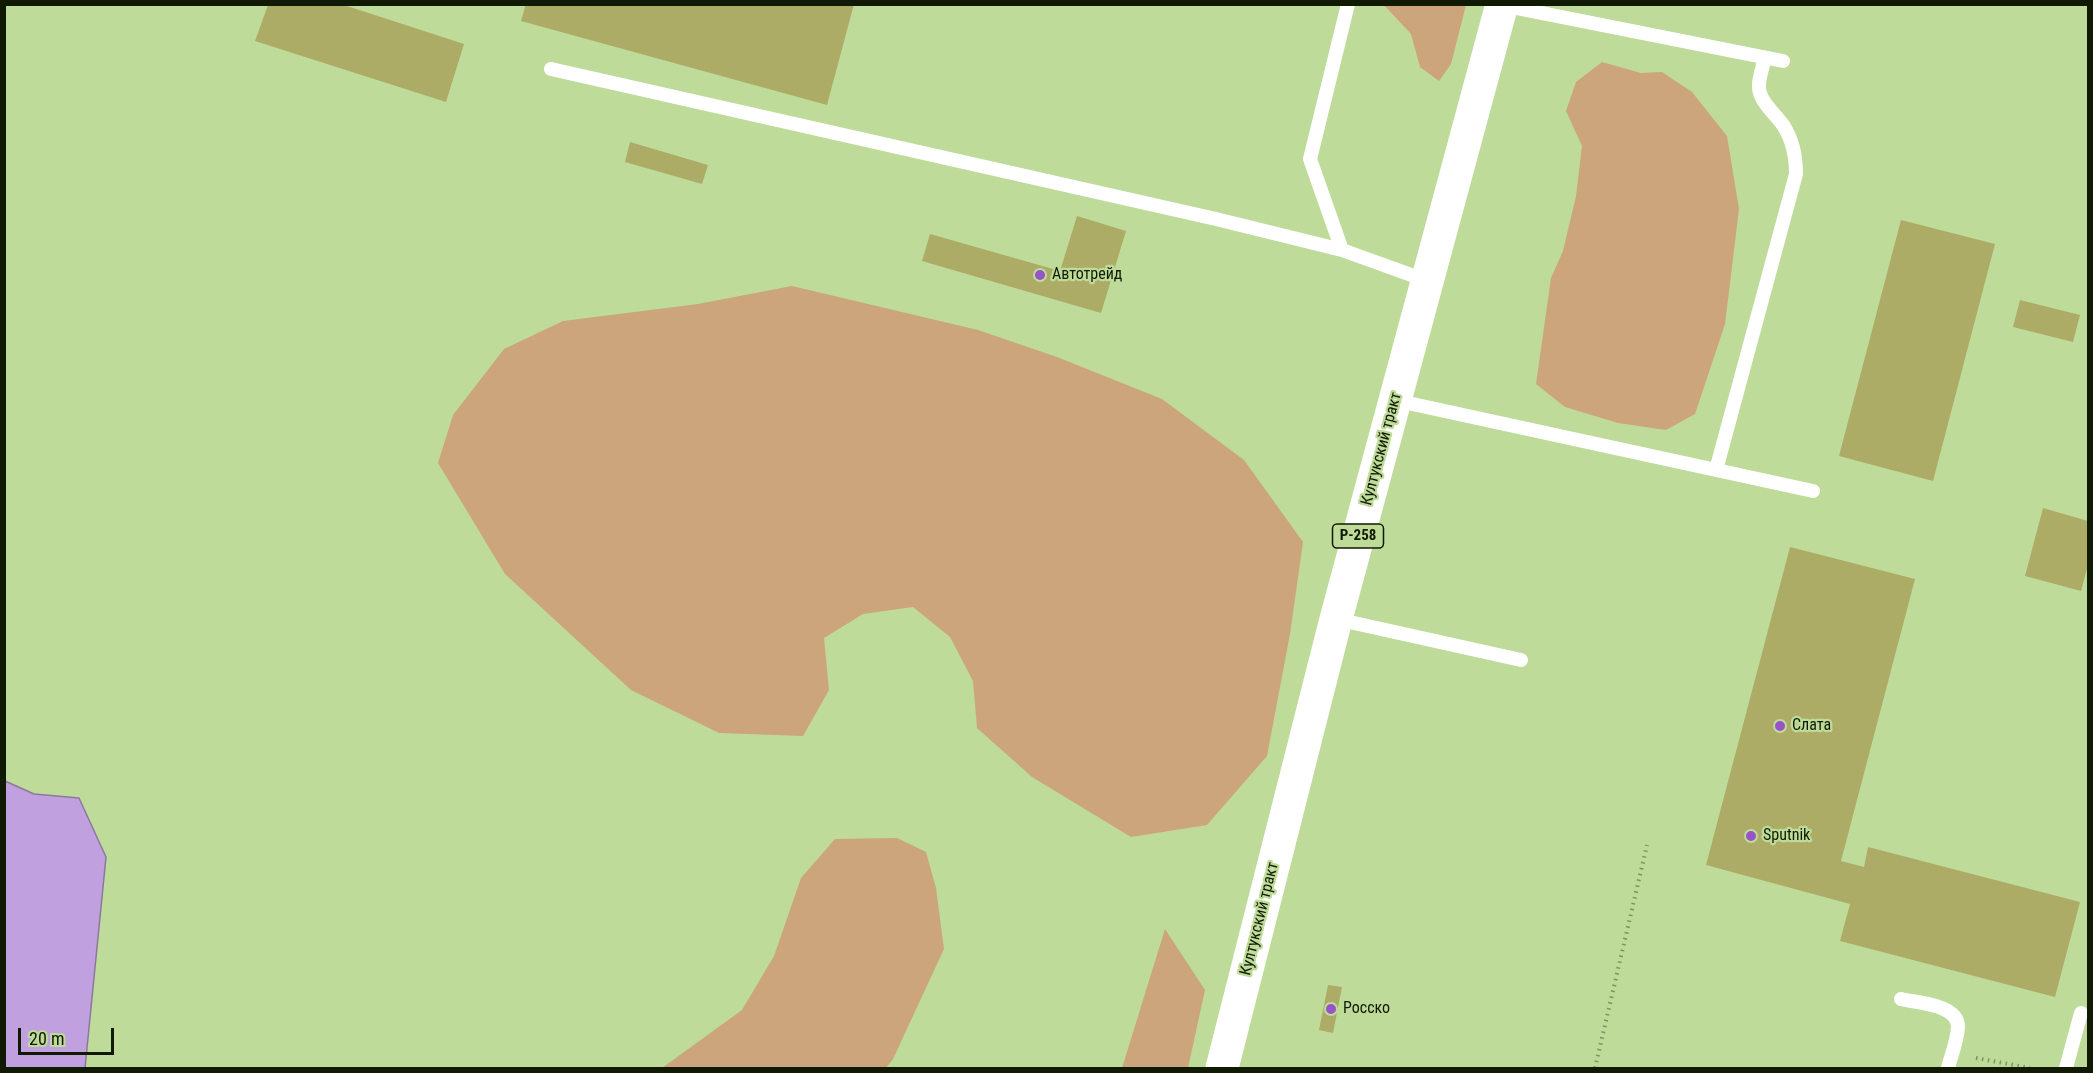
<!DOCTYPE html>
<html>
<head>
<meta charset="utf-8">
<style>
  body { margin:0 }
  #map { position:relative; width:2093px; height:1073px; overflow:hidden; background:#bedb99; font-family:"Roboto Condensed",sans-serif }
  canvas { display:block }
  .frame { position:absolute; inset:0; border:6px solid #101a02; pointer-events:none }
  .scale { position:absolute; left:18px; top:1028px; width:96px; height:27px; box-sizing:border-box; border:3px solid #101a02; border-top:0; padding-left:8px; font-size:18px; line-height:21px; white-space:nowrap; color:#101a02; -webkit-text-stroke:4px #bedb99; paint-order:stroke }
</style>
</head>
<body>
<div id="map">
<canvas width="2093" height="1073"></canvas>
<div class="frame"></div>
<div class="scale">20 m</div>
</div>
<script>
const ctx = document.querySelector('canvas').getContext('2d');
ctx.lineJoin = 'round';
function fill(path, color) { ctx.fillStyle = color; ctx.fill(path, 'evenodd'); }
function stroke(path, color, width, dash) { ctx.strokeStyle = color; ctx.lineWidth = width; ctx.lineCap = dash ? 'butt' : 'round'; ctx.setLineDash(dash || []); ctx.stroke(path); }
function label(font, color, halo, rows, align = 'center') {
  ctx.font = font + ' "Roboto Condensed",sans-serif'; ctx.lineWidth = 4.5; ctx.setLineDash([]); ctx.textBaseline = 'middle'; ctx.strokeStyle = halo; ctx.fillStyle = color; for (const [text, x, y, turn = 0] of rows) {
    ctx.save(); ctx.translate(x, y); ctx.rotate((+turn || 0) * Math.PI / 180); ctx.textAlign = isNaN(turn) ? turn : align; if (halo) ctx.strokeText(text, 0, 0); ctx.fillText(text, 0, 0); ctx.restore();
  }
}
const green = new Path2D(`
  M 1384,5 L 1466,5 L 1451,64 L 1439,81 L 1420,67 L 1411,34 Z
  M 1602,62 L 1641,73 L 1662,72 L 1692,92 L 1727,136 L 1739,209 L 1725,324 L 1695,414 L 1666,430 L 1618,423 L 1565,407 L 1536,384 L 1551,278 L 1563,251 L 1576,196 L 1582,146 L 1566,111 L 1576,82 Z
  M 792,286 L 978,330 L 1057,357 L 1162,399 L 1244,460 L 1303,542 L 1290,634 L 1267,756 L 1207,825 L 1131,837 L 1032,777 L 977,728 L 973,681 L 950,637 L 913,607 L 863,614 L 824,638 L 829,690 L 803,736 L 719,733 L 631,690 L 505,574 L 438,463 L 453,415 L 504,349 L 563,321 L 698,304 Z
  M 897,838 L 926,852 L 936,888 L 944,949 L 893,1059 L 886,1068 L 662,1068 L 742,1010 L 774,956 L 801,878 L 835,839 Z
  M 1165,929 L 1205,990 L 1188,1068 L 1122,1068 Z`);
const water = new Path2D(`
  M 5,781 L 34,794 L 79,798 L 106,857 L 85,1068 L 5,1068 Z`);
const building = new Path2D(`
  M 526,4 L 854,4 L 827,105 L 521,21 Z
  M 268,5 L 344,5 L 464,44 L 446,102 L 255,41 Z
  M 630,142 L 708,165 L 702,184 L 625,162 Z
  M 1077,216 L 1126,231 L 1101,313 L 922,261 L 930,234 L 1060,271 Z
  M 1901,220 L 1995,244 L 1933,481 L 1839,456 Z
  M 2020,300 L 2080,315 L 2073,342 L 2013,327 Z
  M 2043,508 L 2088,521 L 2088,565 L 2081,591 L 2025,576 Z
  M 1790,547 L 1915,579 L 1841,861 L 1864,867 L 1868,847 L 2080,902 L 2055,997 L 1840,941 L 1850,904 L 1706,865 Z
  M 1328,985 L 1342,987 L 1333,1033 L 1319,1030 Z`);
const path = new Path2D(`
  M 1976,1058 L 2030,1068
  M 1595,1068 L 1647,845`);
const service = new Path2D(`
  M 1348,4 L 1310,159 L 1342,250 L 1428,281
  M 1501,5 L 1783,61
  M 551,69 L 1216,219 L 1342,250
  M 1394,400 L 1813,491
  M 1716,470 L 1796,174 C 1796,157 1793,140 1783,125 C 1775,113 1758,101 1759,85 C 1759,77 1763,66 1765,58
  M 1336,619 L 1521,660
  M 1901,999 C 1917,1003 1957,1004 1958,1026 C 1958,1039 1951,1056 1948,1068
  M 2066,1068 L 2081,1013`);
const primary = new Path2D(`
  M 1222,1068 L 1336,619 L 1502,4`);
const markers = [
  [1040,275,6,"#9754c9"],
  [1780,726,6,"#9754c9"],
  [1751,836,6,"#9754c9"],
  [1331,1009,6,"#9754c9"]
];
const shields = [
  [1358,536,51]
];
const shieldNames = [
  ["Р-258",1358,536]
];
const poiNames = [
  ["Автотрейд",1052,275],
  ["Слата",1792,726],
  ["Sputnik",1763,836],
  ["Росско",1343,1009]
];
const streetNames = [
  ["Култукский тракт",1382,449,-75],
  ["Култукский тракт",1260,919,-76]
];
fill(green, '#cca57d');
fill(water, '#c1a0e0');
stroke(water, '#8c789d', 1.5);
fill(building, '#adac66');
stroke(path, '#7d9360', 4, [1.5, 4.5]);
stroke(service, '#fff', 14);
stroke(primary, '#fff', 33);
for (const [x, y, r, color] of markers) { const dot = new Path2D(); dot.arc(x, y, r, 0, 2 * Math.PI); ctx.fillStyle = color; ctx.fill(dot); stroke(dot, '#bedb99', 2); }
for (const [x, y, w] of shields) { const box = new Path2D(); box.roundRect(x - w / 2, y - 12, w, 24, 4.5); ctx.fillStyle = '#bedb99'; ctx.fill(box); stroke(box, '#101a02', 1.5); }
label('bold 15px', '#101a02', null, shieldNames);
label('16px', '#101a02', '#bedb99', poiNames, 'left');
label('16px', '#101a02', '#bedb99', streetNames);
</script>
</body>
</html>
